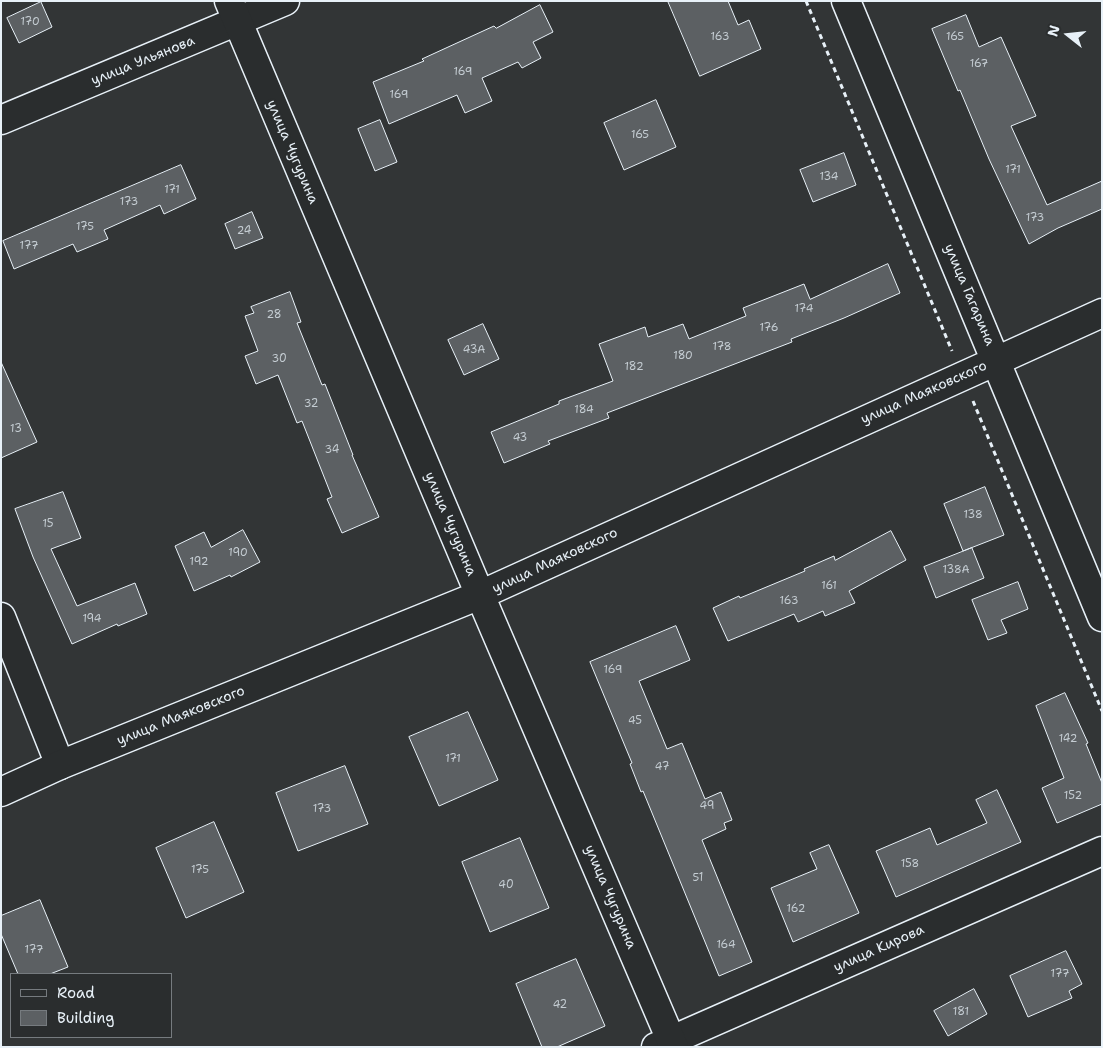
<!DOCTYPE html>
<html>
<head>
<meta charset="utf-8">
<style>
  body { margin:0 }
  #map { position:relative; width:1103px; height:1048px; overflow:hidden; background:#323536; font-family:"Shantell Sans",sans-serif }
  canvas { display:block }
  .frame { position:absolute; inset:0; border:2px solid #e8f1f8; pointer-events:none }
  .legend { position:absolute; left:10px; top:973px; width:162px; height:65px; box-sizing:border-box; background:#2a2d2e; border:1px solid #767b7f; margin:0; padding:6px 9px; list-style:none; font-size:15px; color:#e8f1f8 }
  .legend li { display:flex; align-items:center; gap:10px; height:25px }
  .legend b { width:25px; border:1px solid #767b7f }
  .north { position:absolute; left:1043px; top:10px; width:50px; height:50px; -webkit-text-stroke:4px #2a2d2e; paint-order:stroke; rotate:286deg; font-size:14px; font-weight:700; line-height:20px; text-align:center; color:#e8f1f8 }
  .north::after { content:''; display:block; margin:auto; width:18px; height:22px; background:#e8f1f8; clip-path:polygon(50% 0,100% 100%,50% 72%,0 100%) }
</style>
</head>
<body>
<div id="map">
<canvas width="1103" height="1048"></canvas>
<div class="frame"></div>
<ul class="legend">
<li><b style="height:6px;background:#2a2d2e"></b>Road</li>
<li><b style="height:14px;background:#5c6063"></b>Building</li>
</ul>
<div class="north">N</div>
</div>
<script>
const ctx = document.querySelector('canvas').getContext('2d');
ctx.lineJoin = 'round';
function fill(path, color) { ctx.fillStyle = color; ctx.fill(path, 'evenodd'); }
function stroke(path, color, width, dash) { ctx.strokeStyle = color; ctx.lineWidth = width; ctx.lineCap = dash ? 'butt' : 'round'; ctx.setLineDash(dash || []); ctx.stroke(path); }
function label(font, color, halo, rows, align = 'center') {
  ctx.font = font + ' "Shantell Sans",sans-serif'; ctx.lineWidth = 4.5; ctx.setLineDash([]); ctx.textBaseline = 'middle'; ctx.strokeStyle = halo; ctx.fillStyle = color; for (const [text, x, y, turn = 0] of rows) {
    ctx.save(); ctx.translate(x, y); ctx.rotate((+turn || 0) * Math.PI / 180); ctx.textAlign = isNaN(turn) ? turn : align; if (halo) ctx.strokeText(text, 0, 0); ctx.fillText(text, 0, 0); ctx.restore();
  }
}
const building = new Path2D(`
  M 668,1 L 728,1 L 738,25 L 749,20 L 761,49 L 700,76 Z
  M 41,2 L 52,27 L 19,43 L 7,18 Z
  M 540,5 L 553,32 L 533,42 L 541,58 L 522,68 L 518,62 L 482,78 L 492,101 L 465,113 L 457,95 L 389,124 L 373,82 L 424,61 L 422,59 L 494,26 L 496,28 Z
  M 966,15 L 979,47 L 1001,37 L 1036,116 L 1011,126 L 1047,205 L 1102,181 L 1102,209 L 1058,228 L 1029,244 L 989,159 L 960,90 L 958,91 L 932,29 Z
  M 656,100 L 676,147 L 624,170 L 604,123 Z
  M 380,120 L 397,162 L 375,171 L 358,129 Z
  M 844,153 L 856,185 L 813,202 L 800,170 Z
  M 181,165 L 196,199 L 164,214 L 160,205 L 104,230 L 108,239 L 77,252 L 73,244 L 14,269 L 3,241 Z
  M 252,212 L 263,238 L 235,249 L 225,224 Z
  M 888,264 L 900,293 L 844,318 L 791,339 L 792,342 L 607,413 L 609,418 L 548,441 L 550,444 L 504,463 L 491,432 L 559,404 L 559,401 L 613,381 L 599,344 L 645,327 L 648,337 L 683,324 L 689,339 L 746,316 L 743,308 L 804,284 L 810,299 Z
  M 290,292 L 301,322 L 297,323 L 322,385 L 325,384 L 353,455 L 352,455 L 379,517 L 342,533 L 327,499 L 332,497 L 302,421 L 297,423 L 278,375 L 256,384 L 245,356 L 258,351 L 245,316 L 254,313 L 251,307 Z
  M 483,324 L 499,359 L 464,375 L 448,340 Z
  M 1,362 L 37,442 L 1,458 Z
  M 985,487 L 1004,535 L 963,551 L 944,504 Z
  M 63,492 L 81,538 L 51,549 L 77,606 L 135,583 L 147,614 L 118,626 L 117,624 L 72,644 L 33,557 L 15,509 Z
  M 243,530 L 260,562 L 231,577 L 230,575 L 194,591 L 175,546 L 204,532 L 211,547 Z
  M 891,531 L 906,560 L 849,591 L 855,603 L 825,616 L 823,611 L 798,622 L 794,614 L 728,641 L 713,608 L 739,596 L 740,598 L 805,571 L 804,569 L 834,556 L 835,560 Z
  M 972,548 L 984,578 L 936,598 L 924,567 Z
  M 1018,582 L 1028,609 L 1001,620 L 1007,633 L 988,640 L 972,600 Z
  M 676,626 L 690,660 L 639,681 L 667,749 L 682,743 L 705,799 L 721,792 L 732,820 L 724,823 L 726,829 L 702,840 L 752,962 L 719,976 L 643,791 L 641,792 L 630,764 L 632,763 L 590,662 Z
  M 1065,693 L 1088,743 L 1086,744 L 1102,783 L 1102,804 L 1057,823 L 1042,788 L 1064,778 L 1036,706 Z
  M 468,712 L 498,780 L 439,806 L 409,737 Z
  M 345,766 L 368,824 L 298,851 L 276,793 Z
  M 997,790 L 1021,842 L 896,897 L 876,851 L 930,828 L 937,845 L 987,823 L 976,800 Z
  M 214,822 L 244,892 L 186,918 L 156,848 Z
  M 520,838 L 549,908 L 490,932 L 462,862 Z
  M 829,845 L 859,913 L 793,942 L 771,888 L 817,869 L 810,853 Z
  M 40,900 L 68,967 L 50,974 L 18,974 L 1,934 L 1,916 Z
  M 1066,951 L 1082,984 L 1069,991 L 1072,998 L 1028,1017 L 1010,976 Z
  M 576,959 L 605,1026 L 557,1047 L 542,1047 L 516,984 Z
  M 974,989 L 987,1014 L 948,1036 L 934,1011 Z`);
const path = new Path2D(`
  M 806,1 L 952,351
  M 973,401 L 1102,711`);
const minor = new Path2D(`
  M 1,120 L 285,1
  M 1,617 L 60,765
  M 656,1047 L 1102,851`);
const tertiary = new Path2D(`
  M 229,1 L 480,595 L 674,1047
  M 846,1 L 1102,617
  M 1,792 L 60,765 L 480,595 L 1102,313`);
const numberNames = [
  ["170",30,22],
  ["163",720,37],
  ["165",955,37],
  ["167",979,64],
  ["169",463,72],
  ["169",399,95],
  ["165",640,135],
  ["171",1013,170],
  ["134",829,177],
  ["171",172,190],
  ["173",129,202],
  ["173",1035,218],
  ["175",85,227],
  ["24",244,231],
  ["177",29,246],
  ["174",804,309],
  ["28",274,315],
  ["176",769,328],
  ["178",722,347],
  ["43А",474,350],
  ["180",683,356],
  ["30",279,359],
  ["182",634,367],
  ["32",311,404],
  ["184",584,410],
  ["13",16,429],
  ["43",520,438],
  ["34",332,450],
  ["138",973,515],
  ["15",48,524],
  ["190",238,553],
  ["192",199,562],
  ["138А",956,570],
  ["161",829,586],
  ["163",789,601],
  ["194",92,619],
  ["169",613,670],
  ["45",635,721],
  ["142",1068,739],
  ["171",453,759],
  ["47",662,767],
  ["152",1073,796],
  ["49",707,806],
  ["173",322,809],
  ["158",910,864],
  ["175",200,870],
  ["51",698,878],
  ["40",506,885],
  ["162",796,909],
  ["164",726,945],
  ["177",34,950],
  ["177",1060,974],
  ["42",560,1005],
  ["181",961,1012]
];
const streetNames = [
  ["улица Ульянова",143,61,-22],
  ["улица Чугурина",292,152,67],
  ["улица Гагарина",969,295,67],
  ["улица Маяковского",924,393,-24],
  ["улица Чугурина",450,524,67],
  ["улица Маяковского",555,561,-25],
  ["улица Маяковского",181,716,-22],
  ["улица Чугурина",610,897,67],
  ["улица Кирова",879,949,-24]
];
fill(building, '#5c6063');
stroke(building, '#e8f1f8', 1);
stroke(minor, '#e8f1f8', 31);
stroke(tertiary, '#e8f1f8', 31);
stroke(path, '#e8f1f8', 3, [5, 4]);
stroke(minor, '#2a2d2e', 28);
stroke(tertiary, '#2a2d2e', 28);
label('11px', '#c5cdd3', null, numberNames);
label('14px', '#e8f1f8', '#2a2d2e', streetNames);
</script>
</body>
</html>
